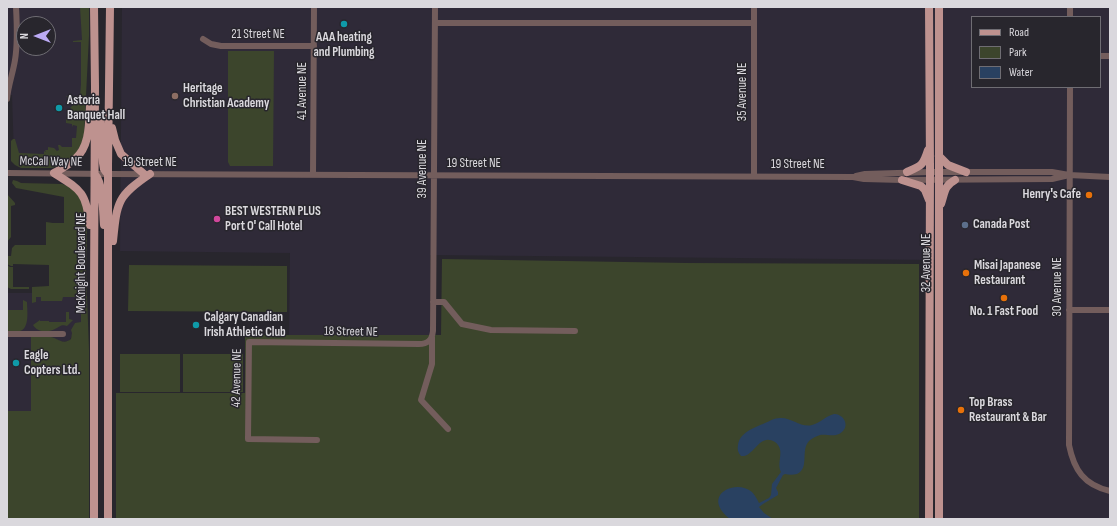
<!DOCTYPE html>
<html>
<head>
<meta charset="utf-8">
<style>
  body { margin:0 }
  #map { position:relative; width:1117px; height:526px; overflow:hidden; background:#28262d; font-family:"Sofia Sans Condensed",sans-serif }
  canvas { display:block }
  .frame { position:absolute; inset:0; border:8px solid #dad8dd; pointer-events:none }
  .legend { position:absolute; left:971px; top:16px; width:130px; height:72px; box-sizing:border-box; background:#28262d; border:1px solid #6f6d73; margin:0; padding:5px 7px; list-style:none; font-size:12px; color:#dad8dd }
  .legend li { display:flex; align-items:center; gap:8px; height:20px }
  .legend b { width:20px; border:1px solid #6f6d73 }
  .north { position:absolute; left:16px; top:16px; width:40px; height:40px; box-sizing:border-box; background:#28262d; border:1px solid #6f6d73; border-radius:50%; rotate:270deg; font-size:11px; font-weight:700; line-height:16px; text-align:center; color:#dad8dd }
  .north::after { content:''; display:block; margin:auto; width:14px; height:18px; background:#bcaaf5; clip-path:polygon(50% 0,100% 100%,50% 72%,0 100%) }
</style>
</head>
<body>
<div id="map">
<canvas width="1117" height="526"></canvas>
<div class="frame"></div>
<ul class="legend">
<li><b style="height:5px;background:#be928f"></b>Road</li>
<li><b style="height:11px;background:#3c452c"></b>Park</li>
<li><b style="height:11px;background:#294161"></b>Water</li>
</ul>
<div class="north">N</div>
</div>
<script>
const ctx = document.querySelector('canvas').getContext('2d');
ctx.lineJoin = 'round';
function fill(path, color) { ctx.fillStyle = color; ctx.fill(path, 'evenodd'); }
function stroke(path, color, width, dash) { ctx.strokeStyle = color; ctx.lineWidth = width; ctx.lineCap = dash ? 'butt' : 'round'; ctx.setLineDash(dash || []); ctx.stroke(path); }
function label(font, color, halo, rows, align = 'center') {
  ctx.font = font + ' "Sofia Sans Condensed",sans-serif'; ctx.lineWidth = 3; ctx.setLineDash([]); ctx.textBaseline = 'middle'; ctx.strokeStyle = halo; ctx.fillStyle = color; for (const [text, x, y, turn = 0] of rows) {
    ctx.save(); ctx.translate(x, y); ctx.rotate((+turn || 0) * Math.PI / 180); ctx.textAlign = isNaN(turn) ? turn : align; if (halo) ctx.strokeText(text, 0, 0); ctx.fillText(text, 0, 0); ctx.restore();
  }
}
const built = new Path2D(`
  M 7,7 L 82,7 L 83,21 L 82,95 L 78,142 L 69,156 L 14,157 L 12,95 L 7,95 ZM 24,24 L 48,24 L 48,48 L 24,48 Z
  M 122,7 L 1110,7 L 1110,519 L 942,519 L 941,260 L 430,255 L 430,335 L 289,335 L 290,253 L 120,251 ZM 972,17 L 1100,17 L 1100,87 L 972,87 Z
  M 7,293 L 84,293 L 85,323 L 75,323 L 72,336 L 69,341 L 63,342 L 59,341 L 55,339 L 42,377 L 7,519 Z`);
const green = new Path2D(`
  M 80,7 L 89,7 L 89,36 L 84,135 L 82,143 L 74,157 L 58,166 L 52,168 L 21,168 L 15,165 L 11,161 L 11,141 L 13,139 L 15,139 L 19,153 L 44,154 L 44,151 L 46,152 L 45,150 L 48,150 L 48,147 L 54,148 L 57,151 L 59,150 L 58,145 L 60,145 L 62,147 L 72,147 L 72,138 L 76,138 L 77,126 L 73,125 L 72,127 L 72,124 L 66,123 L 66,119 L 74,112 L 70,108 L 74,104 L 66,96 L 80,96 L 81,84 L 81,42 L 73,42 L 73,41 L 82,40 Z
  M 228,51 L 274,51 L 273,166 L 230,166 L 228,162 Z
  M 13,180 L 17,181 L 21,183 L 62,184 L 70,187 L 78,194 L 87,214 L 87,243 L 86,268 L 89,350 L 89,519 L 7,519 L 7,411 L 31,411 L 31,337 C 36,337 42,336 47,336 C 57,337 62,346 71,339 L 72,333 L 71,330 L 75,323 L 81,322 L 81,301 L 77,301 L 77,297 L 63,297 L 62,301 L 41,301 L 41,297 L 36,297 L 36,302 L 32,303 L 32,287 L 49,286 L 49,265 L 13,264 L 13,266 L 11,266 L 7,264 L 7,256 L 11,256 L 12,248 L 15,245 L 46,245 L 46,222 L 53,223 L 64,223 L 64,197 L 16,188 L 12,183 Z
  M 7,194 L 15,203 L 15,205 L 11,206 L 11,237 L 7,242 Z
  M 442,259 L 687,263 L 919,264 L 919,519 L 116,519 L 116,393 L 245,393 L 245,335 L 441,335 Z
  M 7,265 L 10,267 L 13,267 L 13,287 L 29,287 L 29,289 L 11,289 L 7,287 Z
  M 129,265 L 287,266 L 287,312 L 128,311 Z
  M 23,300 L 27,302 C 27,310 30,328 20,331 C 16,332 11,331 7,331 L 7,310 L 23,310 Z
  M 66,312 L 69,312 L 69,319 L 73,320 L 67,326 C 61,324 60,327 55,329 C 47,333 37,332 33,325 L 40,320 L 40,321 L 49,321 L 49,322 L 66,322 Z
  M 120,354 L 180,354 L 180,392 L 120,392 Z
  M 183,354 L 243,354 L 243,392 L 183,392 Z`);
const water = new Path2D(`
  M 834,414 C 838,414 839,415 842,417 C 849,424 845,433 836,435 C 830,436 825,434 820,435 C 817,436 812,438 809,441 C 800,451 810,468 797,474 C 793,475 789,475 785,474 L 783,475 L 776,488 L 778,492 L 778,495 L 763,504 L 759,507 L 764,513 L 773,519 L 730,519 C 700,496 735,478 752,492 C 755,495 757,499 759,503 L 769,498 L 771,495 L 772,484 L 781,472 C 776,462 786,450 775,442 C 759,432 754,458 741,456 C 738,453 737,449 738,445 C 740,432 754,428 765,423 C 770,421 774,418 780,418 C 791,417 801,428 812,425 C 820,423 826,416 834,414 Z`);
const minor = new Path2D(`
  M 754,7 L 754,176
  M 1070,7 L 1070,17
  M 435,23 L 754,23
  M 203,39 L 211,44 L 221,46 L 314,46
  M 1100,56 L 1110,56
  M 1070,87 L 1069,445 C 1074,470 1084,485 1110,491
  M 7,99 C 8,86 13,73 15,60 C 18,42 17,25 16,7
  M 7,173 L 108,174 L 853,177 L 864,179 L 902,180 L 1052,179 L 1069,175
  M 313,175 L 314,7
  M 856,176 L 865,174 L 930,172 L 1052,172 L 1069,175 L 1110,177
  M 433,302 L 444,302 L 462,324 L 491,330 L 575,331
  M 1069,310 L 1110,310
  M 7,334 L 63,334
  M 432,337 L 432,364 L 421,400 L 448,429
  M 317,440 L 248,439 L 249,342 L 419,344 C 428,344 432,340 433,331 L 435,7`);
const major = new Path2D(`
  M 94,7 L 95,87 L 94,291 L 94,519
  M 929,7 L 930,167 L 929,519
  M 939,7 L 939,519
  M 100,115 L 103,163 L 104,169 L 106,172
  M 112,128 L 115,140 L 121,154 L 144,174
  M 939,156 L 948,165 L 966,172
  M 907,172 C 921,166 923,166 928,150
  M 96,176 C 103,184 103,213 104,225
  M 902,180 L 921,186 L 925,190 L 929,200
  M 941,204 C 945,192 944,186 955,180
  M 90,225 C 86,192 81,190 54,173 C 61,169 69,165 75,159 C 90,147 89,123 90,105
  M 113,241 C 117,202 117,196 150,174
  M 108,519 L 108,166 L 110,7`);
const markers = [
  [344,24,4,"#0f9aa8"],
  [175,96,4,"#8d6e63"],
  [59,108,4,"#0f9aa8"],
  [1089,195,4,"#e8710a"],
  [217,219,4,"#d1479c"],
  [965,225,4,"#5c6f8a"],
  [966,273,4,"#e8710a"],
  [1004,298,4,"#e8710a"],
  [196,325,4,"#0f9aa8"],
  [16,363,4,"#0f9aa8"],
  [961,410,4,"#e8710a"]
];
const streetNames = [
  ["21 Street NE",258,35],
  ["41 Avenue NE",303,91,-90],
  ["35 Avenue NE",743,92,-90],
  ["McCall Way NE",51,162,1],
  ["19 Street NE",150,163],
  ["19 Street NE",474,164],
  ["19 Street NE",798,165],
  ["39 Avenue NE",423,169,-90],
  ["McKnight Boulevard NE",82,263,-90],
  ["32 Avenue NE",927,263,-90],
  ["30 Avenue NE",1058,287,-90],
  ["18 Street NE",351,332,1],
  ["42 Avenue NE",237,378,-89]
];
const poiNames = [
  ["AAA heating",344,38,"center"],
  ["and Plumbing",344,53,"center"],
  ["Heritage",183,89],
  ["Christian Academy",183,104],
  ["Astoria",67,101],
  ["Banquet Hall",67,116],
  ["Henry's Cafe",1081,195,"right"],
  ["BEST WESTERN PLUS",225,212],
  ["Port O' Call Hotel",225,227],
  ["Canada Post",973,225],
  ["Misai Japanese",974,266],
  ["Restaurant",974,281],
  ["No. 1 Fast Food",1004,312,"center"],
  ["Calgary Canadian",204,318],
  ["Irish Athletic Club",204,333],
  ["Eagle",24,356],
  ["Copters Ltd.",24,371],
  ["Top Brass",969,403],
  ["Restaurant & Bar",969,418]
];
fill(built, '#2f2a38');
fill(green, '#3c452c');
fill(water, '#294161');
stroke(minor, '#735d5c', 6);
stroke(major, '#be928f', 8);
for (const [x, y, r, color] of markers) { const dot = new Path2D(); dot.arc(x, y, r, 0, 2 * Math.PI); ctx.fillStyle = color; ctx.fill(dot); stroke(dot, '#28262d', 1.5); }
label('13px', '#dad8dd', '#28262d', streetNames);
label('bold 13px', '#dad8dd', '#28262d', poiNames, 'left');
</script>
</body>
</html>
